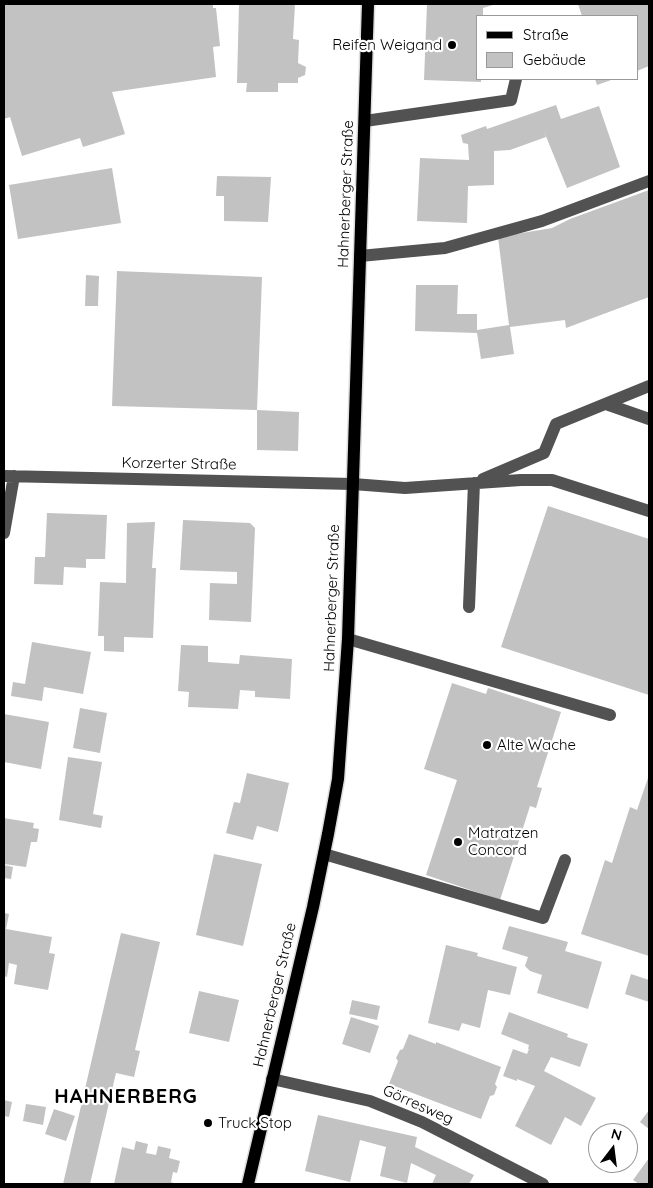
<!DOCTYPE html>
<html>
<head>
<meta charset="utf-8">
<style>
  body { margin:0 }
  #map { position:relative; width:653px; height:1188px; overflow:hidden; background:#fff; font-family:Quicksand,sans-serif }
  canvas { display:block }
  .frame { position:absolute; inset:0; border:5px solid #000; pointer-events:none }
  .legend { position:absolute; left:476px; top:15px; width:162px; height:65px; box-sizing:border-box; background:#fff; border:1px solid #999; margin:0; padding:6px 9px; list-style:none; font-size:15px; color:#000 }
  .legend li { display:flex; align-items:center; gap:10px; height:25px }
  .legend b { width:25px; border:1px solid #999 }
  .north { position:absolute; left:588px; top:1123px; width:50px; height:50px; box-sizing:border-box; background:#fff; border:1px solid #999; border-radius:50%; rotate:15deg; font-size:14px; font-weight:700; line-height:20px; text-align:center; color:#000 }
  .north::after { content:''; display:block; margin:auto; width:18px; height:22px; background:#000; clip-path:polygon(50% 0,100% 100%,50% 72%,0 100%) }
</style>
</head>
<body>
<div id="map">
<canvas width="653" height="1188"></canvas>
<div class="frame"></div>
<ul class="legend">
<li><b style="height:6px;background:#000"></b>Straße</li>
<li><b style="height:14px;background:#c2c2c2"></b>Gebäude</li>
</ul>
<div class="north">N</div>
</div>
<script>
const ctx = document.querySelector('canvas').getContext('2d');
ctx.lineJoin = 'round';
function fill(path, color) { ctx.fillStyle = color; ctx.fill(path, 'evenodd'); }
function stroke(path, color, width, dash) { ctx.strokeStyle = color; ctx.lineWidth = width; ctx.lineCap = dash ? 'butt' : 'round'; ctx.setLineDash(dash || []); ctx.stroke(path); }
function label(font, color, halo, rows, align = 'center') {
  ctx.font = font + ' Quicksand,sans-serif'; ctx.lineWidth = 4.5; ctx.setLineDash([]); ctx.textBaseline = 'middle'; ctx.strokeStyle = halo; ctx.fillStyle = color; for (const [text, x, y, turn = 0] of rows) {
    ctx.save(); ctx.translate(x, y); ctx.rotate((+turn || 0) * Math.PI / 180); ctx.textAlign = isNaN(turn) ? turn : align; if (halo) ctx.strokeText(text, 0, 0); ctx.fillText(text, 0, 0); ctx.restore();
  }
}
const building = new Path2D(`
  M 4,4 L 213,4 L 213,8 L 216,8 L 220,46 L 213,47 L 216,77 L 112,92 L 125,134 L 83,147 L 80,138 L 22,156 L 10,117 L 4,119 Z
  M 239,4 L 295,4 L 293,39 L 299,40 L 298,63 L 306,67 L 305,75 L 298,78 L 298,83 L 278,83 L 278,92 L 246,92 L 247,83 L 237,83 Z
  M 427,4 L 496,4 L 483,8 L 483,16 L 477,16 L 477,79 L 481,79 L 481,82 L 424,80 Z
  M 578,4 L 649,4 L 649,66 L 637,71 L 637,16 L 582,16 Z
  M 595,79 L 614,79 L 597,85 Z
  M 556,105 L 561,119 L 599,106 L 620,167 L 567,188 L 543,129 L 546,137 L 510,150 L 494,151 L 494,185 L 468,186 L 467,223 L 417,221 L 420,158 L 469,160 L 468,144 L 463,143 L 461,135 L 486,126 L 487,129 Z
  M 112,168 L 121,223 L 18,239 L 9,185 Z
  M 217,176 L 271,177 L 268,222 L 224,221 L 224,196 L 216,196 Z
  M 649,190 L 649,297 L 566,328 L 565,320 L 510,327 L 514,354 L 481,359 L 477,333 L 415,331 L 416,285 L 458,285 L 457,314 L 477,314 L 477,330 L 509,325 L 498,237 L 552,228 L 570,219 Z
  M 117,271 L 262,277 L 257,410 L 112,406 Z
  M 86,275 L 99,276 L 98,306 L 85,306 Z
  M 257,410 L 299,412 L 298,451 L 257,450 Z
  M 548,506 L 649,539 L 649,695 L 501,647 Z
  M 47,513 L 107,515 L 105,559 L 86,559 L 86,568 L 64,567 L 63,585 L 34,584 L 35,557 L 45,557 Z
  M 183,520 L 250,523 L 255,528 L 251,622 L 209,620 L 210,583 L 237,584 L 237,572 L 180,570 Z
  M 155,522 L 152,568 L 156,568 L 153,638 L 124,637 L 124,652 L 104,651 L 104,636 L 98,636 L 100,582 L 126,583 L 127,523 Z
  M 32,642 L 91,652 L 83,694 L 44,687 L 42,701 L 11,696 L 13,682 L 25,684 Z
  M 181,645 L 208,646 L 208,662 L 239,664 L 240,655 L 292,659 L 290,699 L 255,697 L 255,691 L 240,690 L 238,709 L 188,707 L 189,692 L 178,691 Z
  M 452,683 L 486,694 L 488,688 L 561,712 L 537,787 L 542,788 L 536,808 L 530,806 L 500,900 L 426,875 L 457,780 L 424,769 Z
  M 80,708 L 107,713 L 100,753 L 73,748 Z
  M 4,714 L 49,722 L 41,769 L 4,762 Z
  M 68,757 L 102,762 L 93,814 L 103,816 L 101,828 L 59,820 Z
  M 247,773 L 289,783 L 278,832 L 257,826 L 253,840 L 226,833 L 234,802 L 240,803 Z
  M 649,775 L 649,956 L 581,934 L 605,860 L 612,863 L 630,807 L 637,810 Z
  M 4,818 L 34,823 L 33,828 L 39,829 L 37,842 L 31,842 L 26,867 L 4,864 Z
  M 214,854 L 262,864 L 243,946 L 196,935 Z
  M 4,865 L 13,867 L 11,879 L 4,878 Z
  M 4,913 L 9,914 L 6,929 L 52,937 L 49,953 L 55,954 L 48,990 L 14,984 L 17,965 L 9,963 L 7,977 L 4,976 Z
  M 509,926 L 568,942 L 565,951 L 602,962 L 588,1009 L 537,993 L 542,975 L 530,971 L 525,966 L 528,957 L 502,949 Z
  M 121,933 L 160,942 L 135,1050 L 140,1051 L 134,1077 L 116,1073 L 90,1184 L 63,1184 Z
  M 446,945 L 478,953 L 477,956 L 517,967 L 510,995 L 488,990 L 480,1028 L 462,1023 L 459,1031 L 428,1023 Z
  M 631,974 L 649,980 L 649,1002 L 625,994 Z
  M 199,991 L 239,1000 L 229,1042 L 189,1033 Z
  M 352,1000 L 380,1006 L 377,1020 L 349,1014 Z
  M 509,1012 L 568,1034 L 567,1037 L 588,1044 L 580,1067 L 551,1057 L 544,1071 L 596,1098 L 581,1126 L 565,1117 L 551,1145 L 515,1126 L 535,1086 L 517,1079 L 517,1081 L 503,1076 L 513,1049 L 527,1054 L 529,1049 L 528,1049 L 529,1045 L 501,1034 Z
  M 351,1017 L 379,1026 L 370,1053 L 342,1044 Z
  M 409,1034 L 436,1044 L 436,1042 L 501,1067 L 495,1084 L 497,1087 L 494,1095 L 490,1096 L 481,1119 L 389,1084 L 398,1061 L 396,1058 L 400,1050 L 403,1049 Z
  M 4,1100 L 12,1102 L 9,1117 L 4,1116 Z
  M 26,1104 L 46,1107 L 43,1125 L 23,1121 Z
  M 54,1109 L 75,1116 L 66,1141 L 45,1134 Z
  M 649,1110 L 649,1129 L 640,1122 Z
  M 318,1115 L 417,1137 L 415,1147 L 474,1175 L 469,1184 L 432,1184 L 436,1175 L 411,1163 L 407,1183 L 380,1176 L 386,1147 L 360,1140 L 350,1182 L 305,1171 Z
  M 136,1141 L 148,1144 L 146,1153 L 156,1155 L 158,1146 L 171,1149 L 169,1158 L 180,1161 L 177,1173 L 173,1172 L 171,1182 L 176,1184 L 114,1184 L 122,1147 L 134,1150 Z
  M 649,1158 L 649,1184 L 639,1184 L 633,1180 Z`);
const minor = new Path2D(`
  M 365,121 L 511,100 L 516,79
  M 360,256 L 445,248 L 542,221 L 649,181
  M 606,404 L 649,419
  M 4,476 L 353,484 L 405,488 L 521,480 L 552,480 L 649,511
  M 483,479 L 544,453 L 556,424 L 649,386
  M 4,533 L 14,476
  M 469,607 L 474,483
  M 348,639 L 610,715
  M 324,854 L 543,918 L 565,860
  M 272,1079 L 370,1101 L 422,1122 L 543,1184`);
const major = new Path2D(`
  M 248,1184 L 313,907 L 328,834 L 338,779 L 348,639 L 368,4`);
const markers = [
  [452,45,5,"#000"],
  [487,745,5,"#000"],
  [458,842,5,"#000"],
  [208,1123,5,"#000"]
];
const poiNames = [
  ["Reifen Weigand",442,45,"right"],
  ["Alte Wache",497,745],
  ["Matratzen",468,833],
  ["Concord",468,850],
  ["Truck Stop",218,1123]
];
const streetNames = [
  ["Hahnerberger Straße",346,194,-88],
  ["Korzerter Straße",179,464,1],
  ["Hahnerberger Straße",332,598,-88],
  ["Hahnerberger Straße",275,995,-77],
  ["Görresweg",418,1105,24]
];
const districtNames = [
  ["HAHNERBERG",126,1097]
];
fill(building, '#c2c2c2');
stroke(major, '#dbdbdb', 15);
stroke(minor, '#525252', 12);
stroke(major, '#000', 12);
for (const [x, y, r, color] of markers) { const dot = new Path2D(); dot.arc(x, y, r, 0, 2 * Math.PI); ctx.fillStyle = color; ctx.fill(dot); stroke(dot, '#fff', 2); }
label('15px', '#000', '#fff', poiNames, 'left');
label('15px', '#000', '#fff', streetNames);
ctx.letterSpacing = '1px';
label('bold 20px', '#000', '#fff', districtNames);
ctx.letterSpacing = '0px';
</script>
</body>
</html>
